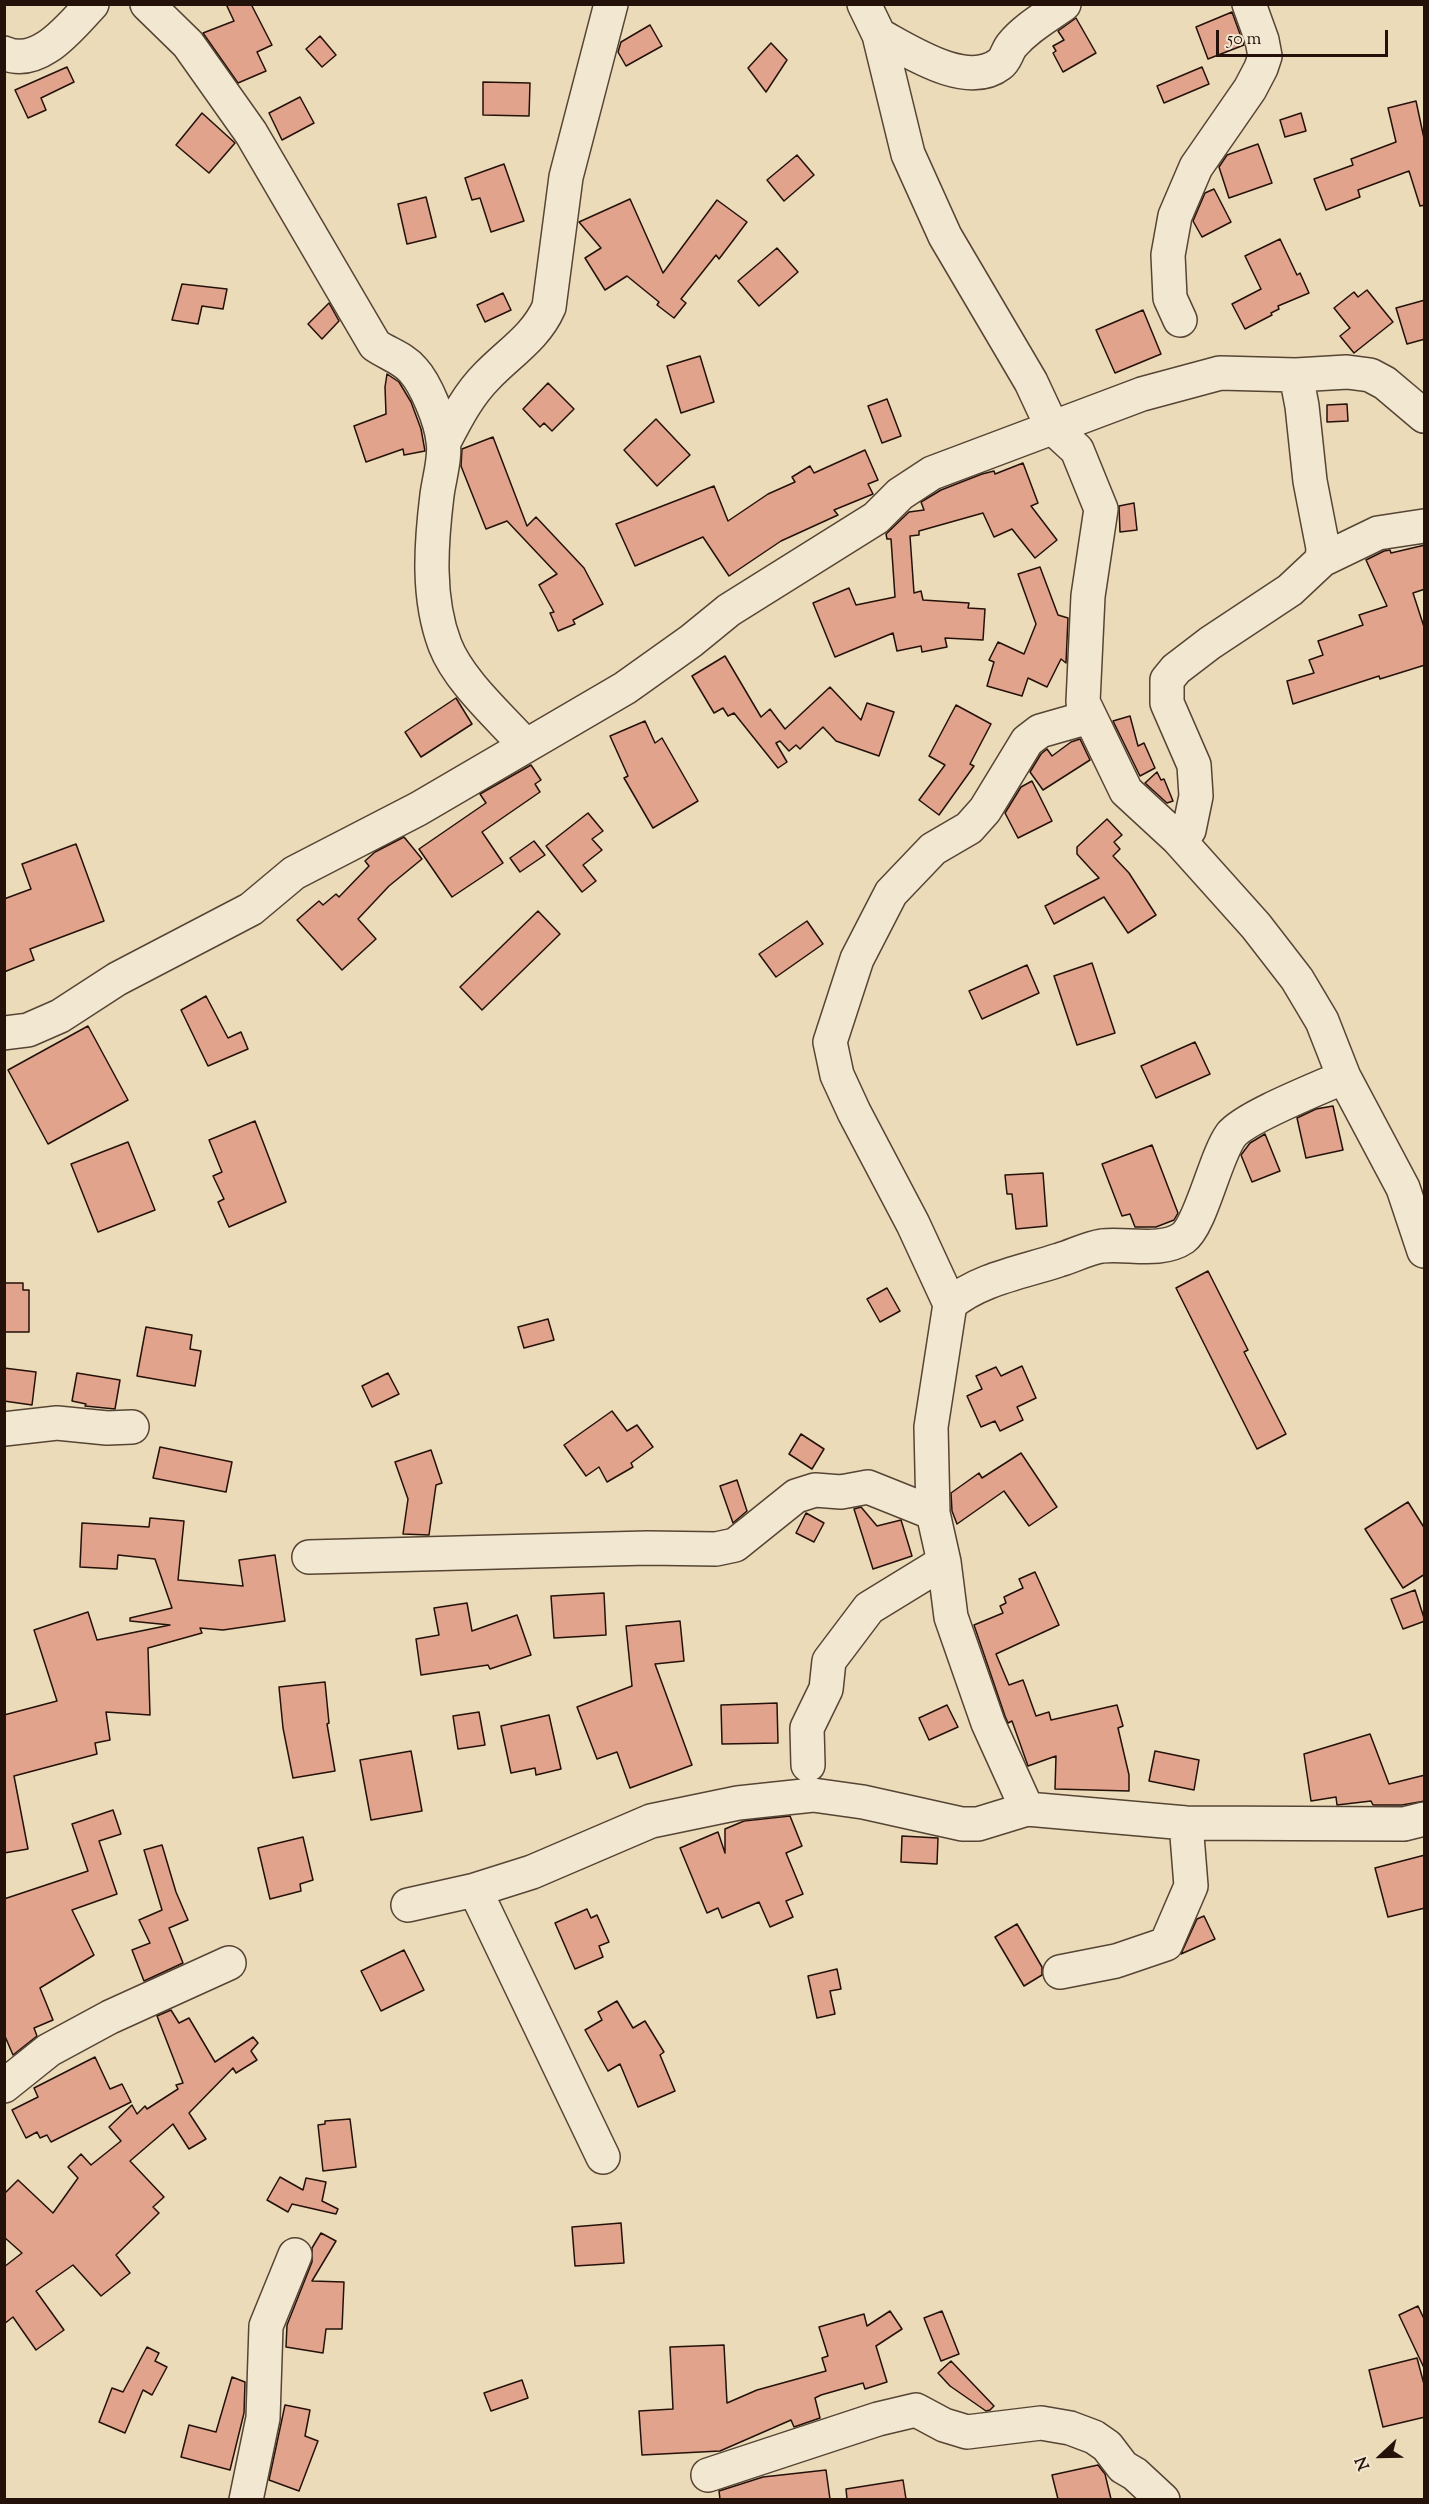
<!DOCTYPE html>
<html>
<head>
<meta charset="utf-8">
<style>
  body { margin:0 }
  #map { position:relative; width:1429px; height:2504px; overflow:hidden; background:#ebdbb8; font-family:"Sorts Mill Goudy",serif }
  canvas { display:block }
  .frame { position:absolute; inset:0; border:6px solid #241109; pointer-events:none }
  .north { position:absolute; left:1351px; top:2426px; width:60px; height:60px; -webkit-text-stroke:4px #f2e8d1; paint-order:stroke; rotate:248deg; font-size:16px; font-weight:700; line-height:24px; text-align:center; color:#241109 }
  .north::after { content:''; display:block; margin:auto; width:21px; height:27px; background:#241109; clip-path:polygon(50% 0,100% 100%,50% 72%,0 100%) }
  .scale { position:absolute; left:1216px; top:30px; width:172px; height:27px; box-sizing:border-box; border:3px solid #241109; border-top:0; padding-left:8px; font-size:18px; line-height:21px; white-space:nowrap; color:#241109; -webkit-text-stroke:4px #f2e8d1; paint-order:stroke }
</style>
</head>
<body>
<div id="map">
<canvas width="1429" height="2504"></canvas>
<div class="frame"></div>
<div class="north">N</div>
<div class="scale">50 m</div>
</div>
<script>
const ctx = document.querySelector('canvas').getContext('2d');
ctx.lineJoin = 'round';
function fill(path, color) { ctx.fillStyle = color; ctx.fill(path, 'evenodd'); }
function stroke(path, color, width, dash) { ctx.strokeStyle = color; ctx.lineWidth = width; ctx.lineCap = dash ? 'butt' : 'round'; ctx.setLineDash(dash || []); ctx.stroke(path); }
const building = new Path2D(`
  M 226,4 L 251,4 L 272,45 L 257,52 L 266,71 L 238,83 L 203,33 L 234,21 Z
  M 1232,12 L 1244,45 L 1208,59 L 1196,27 Z
  M 1076,18 L 1096,53 L 1063,72 L 1053,53 L 1056,51 L 1053,46 L 1064,40 L 1058,31 Z
  M 650,25 L 662,46 L 626,66 L 618,52 L 621,42 Z
  M 320,36 L 336,55 L 322,67 L 306,49 Z
  M 771,43 L 787,60 L 766,92 L 748,68 Z
  M 67,67 L 74,82 L 41,98 L 46,110 L 28,118 L 15,90 Z
  M 1202,67 L 1209,84 L 1164,103 L 1157,86 Z
  M 483,82 L 530,83 L 529,116 L 483,115 Z
  M 300,97 L 314,123 L 282,140 L 269,113 Z
  M 1416,101 L 1425,143 L 1425,205 L 1420,206 L 1409,171 L 1358,190 L 1360,197 L 1326,210 L 1314,179 L 1353,165 L 1351,159 L 1396,142 L 1388,108 Z
  M 202,113 L 235,143 L 209,173 L 176,145 Z
  M 1301,113 L 1306,131 L 1285,137 L 1280,120 Z
  M 1258,144 L 1272,183 L 1229,198 L 1219,167 L 1227,155 Z
  M 797,155 L 814,175 L 784,201 L 767,180 Z
  M 504,164 L 524,221 L 491,232 L 480,198 L 472,200 L 465,178 Z
  M 1214,189 L 1231,222 L 1202,237 L 1193,221 L 1205,193 Z
  M 426,197 L 436,237 L 407,244 L 398,204 Z
  M 630,199 L 663,273 L 717,200 L 747,222 L 719,259 L 716,255 L 681,299 L 686,303 L 674,318 L 657,305 L 659,302 L 627,276 L 605,290 L 585,258 L 601,248 L 579,222 Z
  M 1280,239 L 1297,275 L 1300,273 L 1309,293 L 1278,306 L 1279,309 L 1271,313 L 1272,315 L 1245,329 L 1232,304 L 1261,289 L 1245,256 Z
  M 777,248 L 798,272 L 759,306 L 738,281 Z
  M 182,284 L 227,289 L 223,309 L 202,306 L 198,324 L 172,320 Z
  M 1367,290 L 1393,322 L 1354,353 L 1340,336 L 1350,328 L 1334,308 L 1354,292 L 1358,297 Z
  M 503,293 L 511,310 L 485,322 L 477,305 Z
  M 1425,300 L 1425,339 L 1407,344 L 1396,308 Z
  M 329,303 L 339,321 L 322,339 L 308,324 Z
  M 1143,310 L 1161,354 L 1115,373 L 1096,330 Z
  M 700,356 L 714,402 L 681,413 L 667,366 Z
  M 387,374 L 399,382 L 411,402 L 421,429 L 425,451 L 404,455 L 403,449 L 366,462 L 354,426 L 386,414 L 385,387 Z
  M 548,383 L 574,409 L 552,431 L 544,423 L 540,427 L 523,409 Z
  M 887,399 L 901,436 L 882,443 L 868,406 Z
  M 1347,404 L 1348,421 L 1327,422 L 1327,405 Z
  M 656,419 L 690,455 L 657,486 L 624,450 Z
  M 493,437 L 527,526 L 536,517 L 584,568 L 603,604 L 573,620 L 575,624 L 558,631 L 550,613 L 554,612 L 539,585 L 557,574 L 507,521 L 486,529 L 461,466 L 462,449 Z
  M 865,450 L 878,480 L 868,484 L 873,494 L 834,510 L 838,515 L 781,541 L 729,576 L 703,537 L 635,566 L 616,524 L 714,486 L 728,521 L 768,494 L 795,482 L 792,477 L 810,466 L 814,473 Z
  M 1023,463 L 1038,503 L 1031,506 L 1057,540 L 1035,558 L 1012,529 L 994,537 L 983,513 L 919,531 L 919,535 L 910,536 L 914,593 L 921,591 L 923,600 L 969,603 L 968,608 L 985,609 L 983,640 L 945,638 L 947,647 L 922,652 L 921,646 L 897,651 L 893,633 L 835,657 L 813,603 L 849,588 L 856,605 L 895,597 L 891,539 L 887,539 L 886,534 L 909,512 L 924,510 L 921,502 L 941,490 L 982,474 L 994,471 L 995,474 Z
  M 1134,503 L 1137,530 L 1120,532 L 1119,506 Z
  M 1425,545 L 1425,589 L 1413,593 L 1425,630 L 1425,665 L 1380,679 L 1379,676 L 1293,704 L 1287,681 L 1314,673 L 1309,660 L 1323,655 L 1318,641 L 1363,625 L 1359,615 L 1387,606 L 1366,560 L 1384,551 L 1390,550 L 1391,553 Z
  M 1040,567 L 1058,615 L 1068,618 L 1066,663 L 1061,659 L 1047,687 L 1028,678 L 1022,696 L 987,686 L 994,662 L 989,660 L 998,642 L 1024,654 L 1036,624 L 1018,574 Z
  M 725,656 L 761,717 L 770,709 L 785,729 L 830,687 L 861,720 L 867,703 L 894,712 L 879,756 L 836,741 L 823,727 L 800,749 L 796,745 L 789,751 L 780,741 L 776,743 L 787,762 L 778,768 L 734,713 L 728,716 L 723,708 L 714,713 L 692,676 Z
  M 456,698 L 472,724 L 421,757 L 405,732 Z
  M 956,705 L 991,724 L 970,764 L 974,766 L 939,815 L 919,800 L 945,765 L 929,756 Z
  M 1130,716 L 1138,746 L 1144,743 L 1155,768 L 1140,776 L 1113,721 Z
  M 645,721 L 655,743 L 662,738 L 698,801 L 653,828 L 624,778 L 628,776 L 610,736 Z
  M 1080,739 L 1090,760 L 1043,790 L 1030,772 L 1041,754 L 1047,749 L 1052,756 L 1071,742 Z
  M 531,765 L 541,780 L 535,784 L 540,792 L 482,832 L 503,863 L 452,897 L 419,849 L 486,803 L 480,794 Z
  M 1157,772 L 1161,780 L 1164,779 L 1173,801 L 1167,803 L 1145,783 Z
  M 1032,781 L 1052,821 L 1018,838 L 1005,813 L 1021,787 Z
  M 588,813 L 603,831 L 592,839 L 602,850 L 583,865 L 596,881 L 582,892 L 546,846 Z
  M 1107,819 L 1122,835 L 1114,842 L 1120,849 L 1113,856 L 1129,873 L 1156,915 L 1128,933 L 1104,897 L 1054,924 L 1045,906 L 1099,878 L 1077,854 L 1077,847 Z
  M 404,837 L 422,859 L 389,886 L 358,919 L 376,939 L 342,970 L 297,920 L 319,901 L 323,905 L 336,894 L 339,897 L 369,866 L 365,861 L 375,852 Z
  M 534,841 L 545,855 L 520,872 L 510,858 Z
  M 76,844 L 104,921 L 30,949 L 34,960 L 4,972 L 4,899 L 31,889 L 22,864 Z
  M 538,911 L 560,934 L 482,1010 L 460,987 Z
  M 807,921 L 823,944 L 776,977 L 759,954 Z
  M 1092,963 L 1115,1033 L 1077,1045 L 1054,976 Z
  M 1027,965 L 1039,993 L 982,1019 L 969,991 Z
  M 206,996 L 228,1038 L 241,1032 L 248,1049 L 208,1066 L 181,1010 Z
  M 88,1026 L 128,1100 L 48,1144 L 8,1070 Z
  M 1195,1042 L 1210,1074 L 1156,1098 L 1141,1066 Z
  M 1333,1106 L 1343,1150 L 1306,1158 L 1297,1118 L 1316,1109 Z
  M 255,1121 L 286,1202 L 229,1227 L 218,1202 L 224,1199 L 213,1176 L 222,1172 L 209,1140 Z
  M 1265,1134 L 1280,1171 L 1252,1182 L 1241,1155 L 1250,1143 Z
  M 128,1142 L 155,1210 L 98,1232 L 71,1164 Z
  M 1152,1145 L 1178,1213 L 1174,1220 L 1156,1227 L 1135,1227 L 1130,1214 L 1122,1216 L 1102,1164 Z
  M 1043,1173 L 1047,1226 L 1016,1229 L 1012,1194 L 1007,1194 L 1005,1175 Z
  M 1208,1271 L 1248,1350 L 1244,1352 L 1286,1434 L 1257,1449 L 1176,1288 Z
  M 4,1283 L 23,1283 L 23,1290 L 29,1290 L 29,1332 L 4,1332 Z
  M 887,1288 L 900,1311 L 880,1322 L 867,1299 Z
  M 548,1319 L 554,1340 L 524,1348 L 518,1327 Z
  M 146,1327 L 192,1335 L 190,1349 L 201,1351 L 195,1386 L 137,1376 Z
  M 1022,1366 L 1036,1398 L 1017,1407 L 1023,1420 L 1000,1431 L 995,1421 L 981,1427 L 967,1396 L 982,1389 L 976,1376 L 996,1367 L 1001,1376 Z
  M 4,1368 L 36,1372 L 32,1405 L 4,1401 Z
  M 77,1373 L 120,1380 L 115,1409 L 85,1406 L 86,1404 L 72,1401 Z
  M 388,1373 L 399,1394 L 372,1407 L 362,1386 Z
  M 612,1411 L 627,1431 L 637,1425 L 653,1447 L 631,1463 L 633,1467 L 607,1482 L 599,1467 L 586,1476 L 564,1445 Z
  M 801,1434 L 824,1449 L 812,1469 L 789,1454 Z
  M 160,1447 L 232,1462 L 226,1492 L 153,1478 Z
  M 431,1450 L 442,1483 L 436,1485 L 429,1535 L 403,1534 L 408,1499 L 395,1462 Z
  M 1021,1453 L 1057,1507 L 1029,1526 L 1004,1491 L 957,1524 L 952,1511 L 951,1493 L 979,1473 L 982,1478 Z
  M 737,1480 L 747,1511 L 733,1523 L 720,1486 Z
  M 1408,1502 L 1425,1529 L 1425,1574 L 1403,1588 L 1365,1529 Z
  M 861,1507 L 877,1526 L 901,1520 L 912,1556 L 873,1569 L 854,1509 Z
  M 806,1513 L 824,1523 L 814,1542 L 796,1533 Z
  M 150,1518 L 184,1521 L 178,1580 L 243,1586 L 239,1560 L 275,1555 L 285,1621 L 223,1630 L 200,1628 L 202,1633 L 148,1648 L 150,1715 L 106,1712 L 110,1740 L 95,1743 L 97,1754 L 14,1776 L 28,1849 L 4,1853 L 4,1715 L 57,1701 L 34,1630 L 88,1612 L 97,1640 L 170,1625 L 130,1621 L 130,1618 L 172,1608 L 155,1559 L 118,1555 L 117,1569 L 80,1567 L 82,1523 L 149,1527 Z
  M 1035,1572 L 1059,1625 L 996,1654 L 1009,1685 L 1023,1680 L 1036,1716 L 1049,1712 L 1051,1720 L 1117,1705 L 1123,1726 L 1118,1728 L 1129,1775 L 1129,1791 L 1055,1789 L 1056,1756 L 1028,1766 L 1012,1721 L 1008,1723 L 1005,1716 L 974,1625 L 1003,1613 L 1000,1606 L 1006,1603 L 1004,1597 L 1023,1588 L 1019,1579 Z
  M 1415,1590 L 1425,1621 L 1403,1629 L 1391,1599 Z
  M 604,1593 L 606,1635 L 554,1638 L 551,1596 Z
  M 467,1603 L 472,1631 L 517,1615 L 531,1655 L 490,1669 L 488,1665 L 421,1675 L 416,1639 L 439,1635 L 434,1608 Z
  M 680,1621 L 684,1661 L 655,1664 L 692,1765 L 630,1788 L 617,1752 L 597,1759 L 577,1707 L 632,1686 L 626,1626 Z
  M 325,1682 L 329,1723 L 327,1724 L 335,1771 L 293,1778 L 283,1728 L 279,1687 Z
  M 777,1703 L 778,1743 L 722,1744 L 721,1705 Z
  M 947,1705 L 958,1727 L 929,1740 L 919,1718 Z
  M 479,1712 L 485,1745 L 458,1749 L 453,1716 Z
  M 549,1715 L 561,1769 L 536,1775 L 535,1768 L 511,1773 L 501,1726 Z
  M 1370,1734 L 1389,1784 L 1425,1775 L 1425,1801 L 1402,1805 L 1373,1805 L 1371,1801 L 1337,1805 L 1336,1797 L 1311,1801 L 1304,1754 Z
  M 411,1751 L 422,1811 L 371,1820 L 360,1760 Z
  M 1155,1751 L 1199,1760 L 1194,1790 L 1149,1781 Z
  M 113,1810 L 121,1834 L 99,1841 L 117,1894 L 72,1910 L 94,1955 L 40,1988 L 53,2020 L 34,2028 L 37,2036 L 13,2055 L 4,2034 L 4,1899 L 88,1871 L 72,1824 Z
  M 790,1816 L 802,1846 L 786,1853 L 803,1894 L 786,1901 L 793,1917 L 770,1927 L 759,1902 L 722,1918 L 718,1908 L 707,1913 L 680,1848 L 718,1832 L 725,1853 L 725,1829 L 744,1821 Z
  M 902,1836 L 938,1838 L 937,1864 L 901,1862 Z
  M 303,1837 L 313,1880 L 300,1884 L 301,1891 L 270,1899 L 258,1848 Z
  M 162,1845 L 176,1892 L 188,1920 L 169,1928 L 183,1963 L 144,1981 L 132,1950 L 150,1943 L 139,1920 L 162,1910 L 144,1850 Z
  M 1425,1855 L 1425,1908 L 1388,1917 L 1375,1868 Z
  M 587,1909 L 591,1918 L 597,1915 L 609,1942 L 599,1946 L 603,1957 L 575,1969 L 555,1923 Z
  M 1204,1916 L 1215,1939 L 1181,1954 L 1197,1919 Z
  M 1017,1924 L 1042,1967 L 1042,1975 L 1024,1986 L 995,1937 Z
  M 404,1950 L 424,1990 L 381,2011 L 361,1971 Z
  M 837,1969 L 841,1989 L 830,1991 L 835,2014 L 817,2018 L 808,1976 Z
  M 617,2001 L 633,2028 L 645,2021 L 664,2052 L 660,2055 L 675,2091 L 638,2107 L 620,2064 L 608,2071 L 585,2030 L 602,2020 L 598,2012 Z
  M 171,2010 L 179,2023 L 189,2018 L 215,2062 L 253,2037 L 258,2043 L 251,2051 L 257,2060 L 236,2073 L 233,2068 L 189,2113 L 206,2139 L 189,2149 L 173,2124 L 130,2161 L 164,2197 L 153,2207 L 159,2213 L 116,2255 L 130,2273 L 101,2296 L 73,2265 L 36,2291 L 64,2330 L 36,2350 L 13,2317 L 4,2324 L 4,2267 L 22,2253 L 4,2237 L 4,2194 L 18,2180 L 53,2213 L 78,2178 L 68,2167 L 81,2154 L 91,2165 L 121,2141 L 109,2127 L 132,2105 L 137,2114 L 145,2106 L 147,2109 L 178,2089 L 176,2085 L 183,2083 L 157,2016 Z
  M 95,2057 L 110,2089 L 122,2084 L 131,2102 L 51,2142 L 47,2135 L 40,2138 L 37,2132 L 26,2138 L 12,2110 L 38,2097 L 34,2088 Z
  M 350,2119 L 356,2167 L 323,2171 L 318,2125 L 325,2124 L 325,2121 Z
  M 280,2177 L 303,2190 L 306,2178 L 326,2182 L 322,2201 L 338,2209 L 336,2214 L 292,2204 L 288,2212 L 267,2200 Z
  M 621,2223 L 624,2263 L 575,2266 L 572,2227 Z
  M 321,2233 L 336,2241 L 312,2281 L 344,2282 L 342,2329 L 326,2329 L 323,2353 L 286,2347 L 287,2325 L 312,2262 L 312,2248 Z
  M 1418,2306 L 1425,2321 L 1425,2370 L 1399,2315 Z
  M 890,2311 L 902,2329 L 876,2346 L 887,2382 L 865,2389 L 863,2383 L 821,2395 L 815,2398 L 820,2418 L 794,2427 L 791,2420 L 720,2451 L 642,2455 L 639,2411 L 673,2409 L 670,2347 L 724,2345 L 727,2403 L 757,2390 L 826,2371 L 822,2358 L 828,2356 L 819,2327 L 864,2314 L 867,2326 Z
  M 942,2311 L 959,2354 L 941,2361 L 924,2318 Z
  M 147,2347 L 159,2353 L 155,2361 L 167,2367 L 152,2395 L 143,2390 L 125,2433 L 99,2422 L 112,2388 L 123,2392 Z
  M 1417,2358 L 1425,2388 L 1425,2417 L 1383,2427 L 1369,2370 Z
  M 951,2361 L 994,2406 L 990,2410 L 986,2411 L 950,2386 L 938,2373 Z
  M 232,2377 L 245,2382 L 244,2413 L 230,2470 L 181,2457 L 189,2425 L 216,2432 Z
  M 522,2380 L 528,2398 L 491,2411 L 484,2393 Z
  M 285,2405 L 310,2410 L 305,2436 L 318,2441 L 299,2491 L 269,2480 Z
  M 1098,2465 L 1105,2474 L 1111,2499 L 1058,2499 L 1052,2475 Z
  M 826,2470 L 830,2499 L 720,2499 L 719,2491 L 763,2477 Z
  M 903,2480 L 906,2499 L 847,2499 L 846,2489 Z`);
const minor = new Path2D(`
  M 147,4 L 188,44 L 251,133 L 375,345 C 388,354 403,358 413,370 C 426,384 441,421 443,441 C 446,457 439,479 437,495 C 431,544 427,598 445,645 C 459,681 499,716 525,745
  M 864,4 L 879,35 L 908,154 L 945,236 L 1031,382 L 1052,427 L 1077,450 L 1101,509 L 1088,596 L 1083,702 L 1126,791 L 1178,839 L 1256,926 L 1297,979 L 1322,1021 L 1344,1077 L 1403,1188 L 1424,1251
  M 879,35 C 909,51 967,90 1000,64 C 1006,60 1007,51 1012,45 C 1026,28 1046,17 1064,4
  M 4,53 C 39,69 71,26 92,4
  M 1180,320 L 1170,298 L 1168,255 L 1175,216 L 1196,167 L 1250,89 L 1261,68 L 1265,56 L 1262,40 L 1249,4
  M 444,442 C 456,419 468,395 487,376 C 509,353 536,337 549,307 L 566,177 L 611,4
  M 1322,560 L 1378,533 L 1424,526
  M 1178,839 L 1189,830 L 1196,796 L 1194,765 L 1167,703 L 1167,680 L 1176,669 L 1210,643 L 1290,590 L 1322,560 L 1323,548 L 1310,481 L 1302,406 L 1296,375
  M 4,1033 L 28,1030 L 60,1016 L 117,979 L 251,909 L 294,873 L 418,809 L 625,688 L 691,641 L 729,610 L 876,518 L 900,494 L 932,473 L 1142,394 L 1220,373 L 1296,375 L 1347,372 L 1370,375 L 1385,383 L 1424,416
  M 950,1304 L 913,1224 L 854,1112 L 837,1075 L 830,1042 L 857,959 L 891,893 L 933,849 L 969,828 L 985,810 L 1027,741 L 1040,731 L 1089,717
  M 4,1429 L 57,1423 L 107,1428 L 132,1427
  M 309,1557 L 647,1548 L 716,1549 L 735,1545 L 796,1496 L 815,1490 L 841,1492 L 868,1487 L 933,1513
  M 808,1765 L 807,1728 L 826,1689 L 829,1661 L 869,1608 L 944,1562
  M 1027,1809 L 988,1723 L 951,1617 L 944,1562 L 933,1513 L 931,1427 L 950,1304 C 979,1279 1023,1272 1059,1260 C 1073,1256 1088,1248 1102,1246 C 1127,1243 1161,1253 1183,1238 C 1201,1225 1215,1157 1231,1135 C 1245,1117 1320,1088 1344,1077
  M 475,1890 L 603,2157
  M 408,1905 L 475,1890 L 532,1872 L 651,1821 L 738,1803 L 813,1795 L 863,1802 L 962,1824 L 978,1824 L 1027,1809 L 1186,1823 L 1404,1824 L 1424,1819
  M 1060,1972 L 1116,1961 L 1166,1944 L 1191,1886 L 1186,1823
  M 4,2086 L 49,2050 L 110,2017 L 229,1963
  M 708,2475 L 878,2419 L 916,2410 L 944,2425 L 967,2432 L 1041,2423 L 1070,2428 L 1094,2437 L 1107,2446 L 1123,2467 L 1135,2474 L 1163,2500
  M 246,2500 L 263,2418 L 266,2326 L 295,2255`);
fill(building, '#e1a38c');
stroke(building, '#241109', 1.5);
stroke(minor, '#564435', 36);
stroke(minor, '#f2e8d1', 33);
</script>
</body>
</html>
